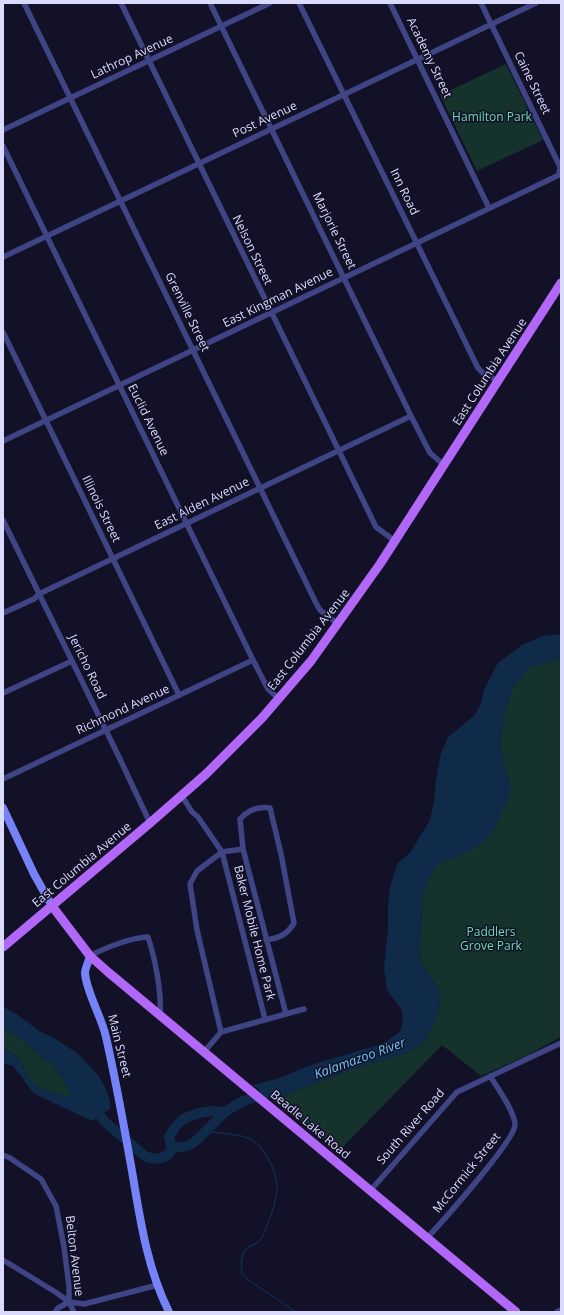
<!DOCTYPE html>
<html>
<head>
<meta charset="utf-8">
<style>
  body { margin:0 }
  #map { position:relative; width:564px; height:1315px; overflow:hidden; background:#131128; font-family:"Open Sans",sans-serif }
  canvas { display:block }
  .frame { position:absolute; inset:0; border:4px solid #dadafd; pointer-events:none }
</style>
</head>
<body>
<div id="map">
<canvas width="564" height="1315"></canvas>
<div class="frame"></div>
</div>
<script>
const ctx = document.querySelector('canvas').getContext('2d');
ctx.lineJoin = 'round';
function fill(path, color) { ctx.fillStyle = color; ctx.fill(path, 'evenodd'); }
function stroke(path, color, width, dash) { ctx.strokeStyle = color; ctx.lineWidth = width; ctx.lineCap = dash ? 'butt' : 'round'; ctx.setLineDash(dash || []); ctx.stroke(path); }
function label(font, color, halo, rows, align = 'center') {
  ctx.font = font + ' "Open Sans",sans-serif'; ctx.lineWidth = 3; ctx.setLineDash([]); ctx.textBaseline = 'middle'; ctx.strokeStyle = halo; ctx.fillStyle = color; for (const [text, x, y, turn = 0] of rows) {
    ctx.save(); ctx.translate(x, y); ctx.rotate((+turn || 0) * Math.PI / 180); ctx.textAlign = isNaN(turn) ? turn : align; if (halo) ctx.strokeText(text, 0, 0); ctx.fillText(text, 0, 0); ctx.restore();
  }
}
const green = new Path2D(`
  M 506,64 L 543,140 L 477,171 L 440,95 Z
  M 561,658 L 561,1037 L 528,1055 L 481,1076 L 442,1045 L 339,1151 L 274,1101 L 294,1091 L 357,1068 L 407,1053 L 422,1044 L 429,1033 L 440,1006 L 438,987 L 422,965 L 419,952 L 423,895 L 428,881 L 436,865 L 510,783 L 505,768 L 500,743 L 505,710 L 514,685 L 530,667 Z
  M 3,1028 L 25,1042 L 46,1061 L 53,1065 L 57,1073 L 63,1078 L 72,1096 L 64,1096 L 40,1088 L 31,1082 L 19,1058 L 3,1047 Z`);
const water = new Path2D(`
  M 561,634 L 561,658 L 530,667 L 514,685 L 505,710 L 500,743 L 505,768 L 510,783 L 509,797 L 492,833 L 486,840 L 473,850 L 436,865 L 428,881 L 423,895 L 419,952 L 422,965 L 438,987 L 440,1006 L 429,1033 L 422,1044 L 407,1053 L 357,1068 L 294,1091 L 274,1101 L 253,1085 L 280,1078 L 311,1065 L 382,1044 L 400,1032 L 403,1021 L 402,1010 L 387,990 L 384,968 L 388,930 L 388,906 L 390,887 L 397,864 L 410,853 L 430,820 L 434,802 L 436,781 L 441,753 L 448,737 L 475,715 L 481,704 L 484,690 L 498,663 L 522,645 L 543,636 Z
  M 3,1007 L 15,1013 L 39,1031 L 54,1038 L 77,1053 L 98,1075 L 105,1087 L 110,1100 L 110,1109 L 92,1121 L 33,1093 L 21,1076 L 13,1066 L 3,1063 L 3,1047 L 19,1058 L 31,1082 L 40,1088 L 64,1096 L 71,1096 L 63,1078 L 57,1073 L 53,1065 L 46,1061 L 25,1042 L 3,1028 Z`);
const stream = new Path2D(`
  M 205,1131 C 216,1133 239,1134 248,1138 C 263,1144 276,1169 277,1185 C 278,1198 267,1230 260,1240 C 257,1245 251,1245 247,1248 C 240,1255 241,1265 242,1274 L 250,1281 L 296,1312`);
const river = new Path2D(`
  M 93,1104 L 105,1122 L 146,1157 L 158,1159 L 168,1155 L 172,1148 L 169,1137 L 176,1126 L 183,1119 L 199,1113 L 212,1111 L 225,1112 L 241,1102 L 276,1090
  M 172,1148 L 188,1146 L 198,1139 L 225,1112`);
const street = new Path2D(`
  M 24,3 L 316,603 L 320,610 L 338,624
  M 121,3 L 376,527 L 395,541
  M 210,3 L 411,416 L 430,453 L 444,465
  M 299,3 L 478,368 L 483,373 L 499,381
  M 390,3 L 489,208
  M 3,130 L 270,3
  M 3,146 L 253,660 L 268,689 L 279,699
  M 3,257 L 536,3
  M 3,332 L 179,695
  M 3,441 L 559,175 L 560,167 L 481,3
  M 3,520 L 119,757 L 150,823
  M 3,613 L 34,599 L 39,594 L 411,416
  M 3,693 L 72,661
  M 3,779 L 253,660
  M 182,796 L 192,812 L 198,817 L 222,852 L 265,1019
  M 266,940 C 279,938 287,935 294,923 L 281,854 L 270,808 C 258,806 248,810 240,819 L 243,849 L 286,1014
  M 90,956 C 104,948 133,937 148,937 C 155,958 162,994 160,1015
  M 221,1032 L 197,930 L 190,884 L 197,871 L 222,852 L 243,849
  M 204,1052 L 221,1032 L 304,1009
  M 3,1155 L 10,1158 L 41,1179 L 56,1206 L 64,1247 L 69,1286 L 69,1302 L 74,1312
  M 370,1191 L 457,1092 L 561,1043
  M 427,1238 C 442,1222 515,1140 515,1125 C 515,1112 497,1087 490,1076
  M 3,1260 L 57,1293 L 69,1302 L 84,1304 L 158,1285
  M 55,1312 L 58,1308 L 69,1302
  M 557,1312 L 561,1310`);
const secondary = new Path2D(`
  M 3,808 L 34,874 L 52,906
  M 90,956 C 89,961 85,968 85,973 C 86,991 102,1018 106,1037 C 116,1081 124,1126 132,1171 C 140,1219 147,1268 169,1312`);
const primary = new Path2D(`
  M 52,906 L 90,956 L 108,972 L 516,1312
  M 3,947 L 150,823 L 206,774 L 262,718 L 311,661 L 380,564 L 561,283`);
const streetNames = [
  ["Lathrop Avenue",132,57,-25],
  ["Academy Street",429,58,64],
  ["Caine Street",532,83,64],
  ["Post Avenue",265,120,-25],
  ["Inn Road",404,192,64],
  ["Marjorie Street",334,231,64],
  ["Nelson Street",252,250,64],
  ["East Kingman Avenue",278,298,-26],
  ["Grenville Street",187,312,64],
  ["East Columbia Avenue",490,372,-57],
  ["Euclid Avenue",148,420,64],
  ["East Alden Avenue",202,504,-26],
  ["Illinois Street",101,509,64],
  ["East Columbia Avenue",309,640,-52],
  ["Jericho Road",87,667,64],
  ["Richmond Avenue",123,710,-25],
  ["East Columbia Avenue",82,865,-40],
  ["Baker Mobile Home Park",254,933,76],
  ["Main Street",119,1046,76],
  ["Beadle Lake Road",310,1125,40],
  ["South River Road",411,1127,-49],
  ["McCormick Street",467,1173,-51],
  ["Belton Avenue",74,1256,83]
];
const parkNames = [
  ["Hamilton Park",492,118],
  ["Paddlers",491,933],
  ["Grove Park",491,947]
];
const waterNames = [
  ["Kalamazoo River",360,1059,-20]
];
fill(green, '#15322d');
fill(water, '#102b49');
stroke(stream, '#102b49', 1.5);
stroke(river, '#102b49', 10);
stroke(street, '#3f4484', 5.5);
stroke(secondary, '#7682f8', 8);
stroke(primary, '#b167f7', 9);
label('12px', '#dadafd', '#131128', streetNames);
label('12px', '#69dbb1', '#131128', parkNames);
label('italic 13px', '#6ec7f8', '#131128', waterNames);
</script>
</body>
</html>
